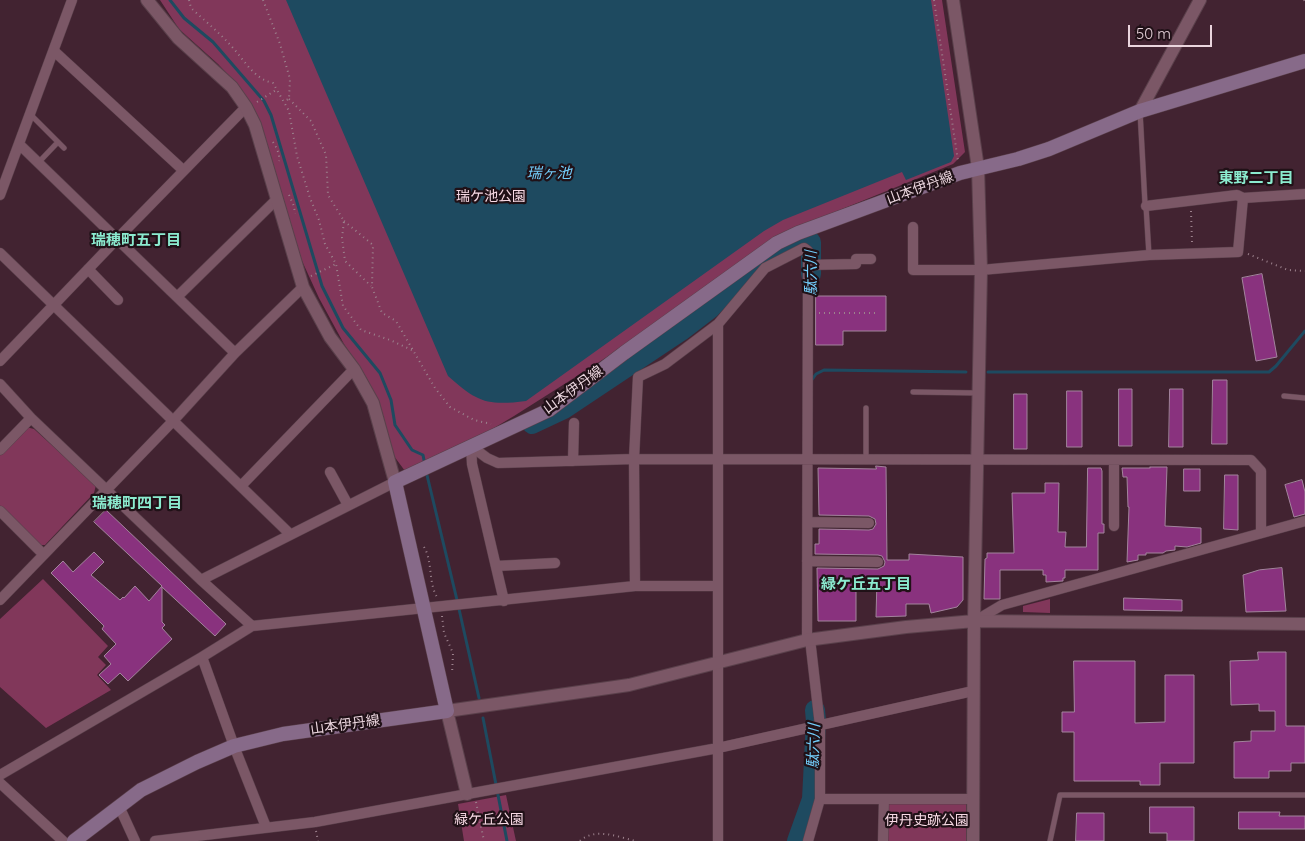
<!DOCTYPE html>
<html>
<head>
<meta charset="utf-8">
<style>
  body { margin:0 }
  #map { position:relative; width:1305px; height:841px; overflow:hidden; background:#422331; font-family:Quicksand,sans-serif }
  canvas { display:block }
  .scale { position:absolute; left:1128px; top:25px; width:84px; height:22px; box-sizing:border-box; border:2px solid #ead5dd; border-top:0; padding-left:6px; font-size:15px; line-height:18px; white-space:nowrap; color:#ead5dd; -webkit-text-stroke:4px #201117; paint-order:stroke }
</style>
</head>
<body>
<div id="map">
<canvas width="1305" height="841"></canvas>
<div class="scale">50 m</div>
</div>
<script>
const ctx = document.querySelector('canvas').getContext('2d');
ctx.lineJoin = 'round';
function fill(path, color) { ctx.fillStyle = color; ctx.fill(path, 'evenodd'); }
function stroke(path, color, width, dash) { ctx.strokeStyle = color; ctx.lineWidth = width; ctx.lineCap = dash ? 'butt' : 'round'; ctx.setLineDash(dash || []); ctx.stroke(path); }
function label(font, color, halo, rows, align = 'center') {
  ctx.font = font + ' Quicksand,"Noto Sans JP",sans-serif'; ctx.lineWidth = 4.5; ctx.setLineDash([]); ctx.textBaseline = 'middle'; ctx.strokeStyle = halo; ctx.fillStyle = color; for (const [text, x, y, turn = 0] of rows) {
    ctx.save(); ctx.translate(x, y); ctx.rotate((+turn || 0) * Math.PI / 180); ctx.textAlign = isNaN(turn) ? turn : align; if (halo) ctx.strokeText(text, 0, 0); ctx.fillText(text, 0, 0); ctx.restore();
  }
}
const green = new Path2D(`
  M 160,0 L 942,0 L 965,152 L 953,164 L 776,236 L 618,350 L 514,416 L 479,437 L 405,471 L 391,452 L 367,379 L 344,344 L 319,298 L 297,250 L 257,115 L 241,89 L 218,64 L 179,29 Z
  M 26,427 L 34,429 L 96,485 L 94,493 L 45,545 L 38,545 L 0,506 L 0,455 Z
  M 43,579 L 108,646 L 98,657 L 106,665 L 97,675 L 111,690 L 46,728 L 0,687 L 0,619 Z
  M 1050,599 L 1050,613 L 1023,612 L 1023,606 Z
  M 506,795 L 516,841 L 464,841 L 458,804 Z
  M 891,801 L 966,802 L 966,841 L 887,841 L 888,805 Z`);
const water = new Path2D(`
  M 286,0 L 931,0 L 954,156 L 951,162 L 906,180 L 902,172 L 783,220 L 764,231 L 526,401 C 487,406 477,402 448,376 Z`);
const stream = new Path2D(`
  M 170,0 L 184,18 L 213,42 L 264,101 L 271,115 L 322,286 L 343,328 L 380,373 L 391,400 L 395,425 L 412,450 L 423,455 L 425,465
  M 988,372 L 1269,372 L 1276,366 L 1305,331
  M 811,381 L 816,374 L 824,370 L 966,372
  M 426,471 L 457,600 L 479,698
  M 483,718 L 507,841`);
const river = new Path2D(`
  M 532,424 L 564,409 L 681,331 L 711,308 L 746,271 L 807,238 L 811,242 L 811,274
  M 797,841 L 812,799 L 816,721 L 815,710`);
const building = new Path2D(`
  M 1262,274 L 1277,357 L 1256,361 L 1242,278 Z
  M 816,296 L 886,296 L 886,331 L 843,331 L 843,345 L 816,345 Z
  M 1213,380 L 1227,380 L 1227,444 L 1212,444 Z
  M 1119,389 L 1132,389 L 1132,446 L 1119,446 Z
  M 1170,389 L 1183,389 L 1183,447 L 1169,447 Z
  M 1067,391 L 1082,391 L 1082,447 L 1067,447 Z
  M 1014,394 L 1027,394 L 1027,449 L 1014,449 Z
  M 876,466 L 886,467 L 887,560 L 909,560 L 909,554 L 963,557 L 963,600 L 957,607 L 931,613 L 929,604 L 906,604 L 906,616 L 876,617 L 877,579 L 856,579 L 856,621 L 818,621 L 817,568 L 878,569 L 884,566 L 885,562 L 882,556 L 878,555 L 815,554 L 815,544 L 819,544 L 819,529 L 869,530 L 873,529 L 876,524 L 875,519 L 869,516 L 819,515 L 818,468 L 876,469 Z
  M 1150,467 L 1167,467 L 1165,526 L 1201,528 L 1201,543 L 1187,547 L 1175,546 L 1175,550 L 1166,551 L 1163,553 L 1146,553 L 1146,555 L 1138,555 L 1138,560 L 1127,562 L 1129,507 L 1128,507 L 1127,477 L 1123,477 L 1122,468 L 1150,468 Z
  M 1088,468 L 1101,468 L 1102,471 L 1102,524 L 1104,524 L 1104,533 L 1098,533 L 1098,570 L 1065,570 L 1065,578 L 1063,578 L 1063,581 L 1046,582 L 1046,575 L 1043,575 L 1043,570 L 1000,570 L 1000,599 L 984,599 L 985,559 L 987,558 L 987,553 L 1014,553 L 1012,493 L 1045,493 L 1045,483 L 1059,483 L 1058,532 L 1066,532 L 1065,547 L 1086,547 Z
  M 1184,469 L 1200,469 L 1200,491 L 1184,491 Z
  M 1225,475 L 1238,475 L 1238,530 L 1224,529 Z
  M 1302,480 L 1305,492 L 1305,514 L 1294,517 L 1285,485 Z
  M 106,510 L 226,624 L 215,636 L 162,587 L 162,622 L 165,625 L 162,628 L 172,639 L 128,681 L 120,673 L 108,684 L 99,675 L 111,664 L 104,656 L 116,644 L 102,629 L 104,626 L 51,573 L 63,561 L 73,572 L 94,552 L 104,562 L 91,575 L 120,600 L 123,597 L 124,598 L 135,586 L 149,601 L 162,586 L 94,522 Z
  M 1282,568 L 1286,611 L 1246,612 L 1243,575 L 1259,570 Z
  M 1124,598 L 1182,600 L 1182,611 L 1124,610 Z
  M 1258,652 L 1286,652 L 1286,726 L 1305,726 L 1305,763 L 1291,763 L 1291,771 L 1269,771 L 1269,778 L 1234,778 L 1234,742 L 1251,741 L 1251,731 L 1275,731 L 1275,711 L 1259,711 L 1259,704 L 1231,705 L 1230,661 L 1258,660 Z
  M 1074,661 L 1135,661 L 1135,723 L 1165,722 L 1165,675 L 1194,675 L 1194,763 L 1160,763 L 1160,785 L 1140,785 L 1140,781 L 1074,781 L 1074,732 L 1062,732 L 1062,712 L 1074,712 Z
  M 1150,807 L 1194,807 L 1194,841 L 1167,841 L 1167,833 L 1150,833 Z
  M 1239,812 L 1280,812 L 1279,816 L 1305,816 L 1305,829 L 1239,829 Z
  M 1077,813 L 1104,813 L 1104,841 L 1076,841 Z`);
const path = new Path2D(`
  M 189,0 L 191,8 C 205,21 220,33 233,48 C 245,61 254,79 273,83 L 289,111 L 297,156 L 310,198 L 319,220 L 325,244 L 336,264 L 343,306 L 361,330 L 390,340 L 414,351
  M 263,0 L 280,44 L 290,79 L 289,99 L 283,101
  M 934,0 L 958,161
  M 1304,0 L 1305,2
  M 289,99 L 311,121 L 326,155 L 328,195 L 344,221 L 342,238 L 345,261 L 371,286
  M 257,102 L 276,90
  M 273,142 C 277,148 280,155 279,161
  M 289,195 L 294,206 L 295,214
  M 1191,211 L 1192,243
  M 344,221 L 373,245 L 372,287 L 382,313 L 396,321 L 435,388 L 450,407 L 474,420 L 491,424
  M 1248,254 L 1288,270 L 1305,271
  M 311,276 L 336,264
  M 819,313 L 875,313
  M 424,547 C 433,562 428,582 437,597
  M 442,616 L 444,633 L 453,653 L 452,674
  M 476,802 L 484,841
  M 316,831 L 318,841
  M 580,841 C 595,827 618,837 636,841`);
const service = new Path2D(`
  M 1140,111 L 1145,204 L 1146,206 L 1149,255
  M 31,115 L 64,148
  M 38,163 L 58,142
  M 913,392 L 979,393
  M 1284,396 L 1305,398
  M 866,408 L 866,460
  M 1050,841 L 1060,795 L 1305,795`);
const minor = new Path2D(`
  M 54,51 L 183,170
  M 20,145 L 117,239 L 246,107
  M 0,195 L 72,0
  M 1146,206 L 1237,195 L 1243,198 L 1305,194
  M 913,227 L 913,270 L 981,270 L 1149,255 L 1238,252 L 1243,198
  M 0,253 L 290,534
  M 808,265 L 856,264 L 856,259 L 871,259
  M 88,269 L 118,300
  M 178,296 L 276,200
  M 718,324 L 718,841
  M 0,361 L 117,239 L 235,353
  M 0,384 L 31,418 L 201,580
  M 471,446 L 487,458 L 498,463 L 634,459 L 1251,460 L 1261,471 L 1261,533
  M 471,446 L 472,464 L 504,601
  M 0,450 L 31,418
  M 573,461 L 574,423
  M 1114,461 L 1114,526
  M 330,472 L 348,505
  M 241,486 L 354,369
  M 0,511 L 43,554
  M 808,522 L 869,523
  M 807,561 L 878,562
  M 496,566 L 555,563
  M 635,586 L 634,459 L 638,377 L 665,364 L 718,324 L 765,268 L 804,248 L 808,251 L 808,265 L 807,640
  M 0,600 L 173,421 L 235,353 L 303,287
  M 975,621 L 1002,605 L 1305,521
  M 252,626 L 201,580 L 395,482
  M 0,775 L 202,657
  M 0,783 L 63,841
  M 820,799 L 972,799
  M 119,806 L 135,841
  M 266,827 L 234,746 L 202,657 L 252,626 L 635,586 L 717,586
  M 155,841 L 315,822 L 718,748 L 973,691
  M 808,841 L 820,799 L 820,726 L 810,639
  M 883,841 L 884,799`);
const tertiary = new Path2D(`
  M 147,0 L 178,38 L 232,87 L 246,107 L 255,125 L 303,287 L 330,337 L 354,369 L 373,403 L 395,482
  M 953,0 L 978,168 L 981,270 L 974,621 L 973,841
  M 1140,111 L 1200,0
  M 467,794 L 447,711 L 629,685 L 807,640 L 906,627 L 974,621 L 1305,624`);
const secondary = new Path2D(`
  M 74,841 L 141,790 L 197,762 L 234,746 L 283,734 L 447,711 L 395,482 L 549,410 L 624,353 L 777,243 L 798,233 L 960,173 L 1018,159 L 1049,149 L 1140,111 L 1305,61`);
const streetNames = [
  ["山本伊丹線",920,188,-20],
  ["山本伊丹線",573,390,-36],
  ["山本伊丹線",345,725,-8]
];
const parkNames = [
  ["瑞ケ池公園",491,197],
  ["緑ケ丘公園",489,820],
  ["伊丹史跡公園",927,821]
];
const waterNames = [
  ["瑞ヶ池",549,173],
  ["駄六川",811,273,-90],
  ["駄六川",814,746,-88]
];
const neighbourhoodNames = [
  ["東野二丁目",1256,178],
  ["瑞穂町五丁目",136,240],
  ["瑞穂町四丁目",137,503],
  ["緑ケ丘五丁目",866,584]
];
fill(green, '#81375a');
fill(water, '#1e4a60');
stroke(stream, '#1e4a60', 3);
stroke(river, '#1e4a60', 20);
fill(building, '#89327e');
stroke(building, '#a3849d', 1);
stroke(service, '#5a404b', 6);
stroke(minor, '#5a404b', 11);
stroke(tertiary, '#5a404b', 14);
stroke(secondary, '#5a404b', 15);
stroke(path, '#9c828d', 2, [1, 4]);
stroke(service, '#7b5766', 5);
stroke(minor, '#7b5766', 10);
stroke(tertiary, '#7b5766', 12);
stroke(secondary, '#876a89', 14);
label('14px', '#ead5dd', '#201117', streetNames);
label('14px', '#f7d9e4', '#201117', parkNames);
label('italic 15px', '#73cefc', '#201117', waterNames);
label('bold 15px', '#8bebcf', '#201117', neighbourhoodNames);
</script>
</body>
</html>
